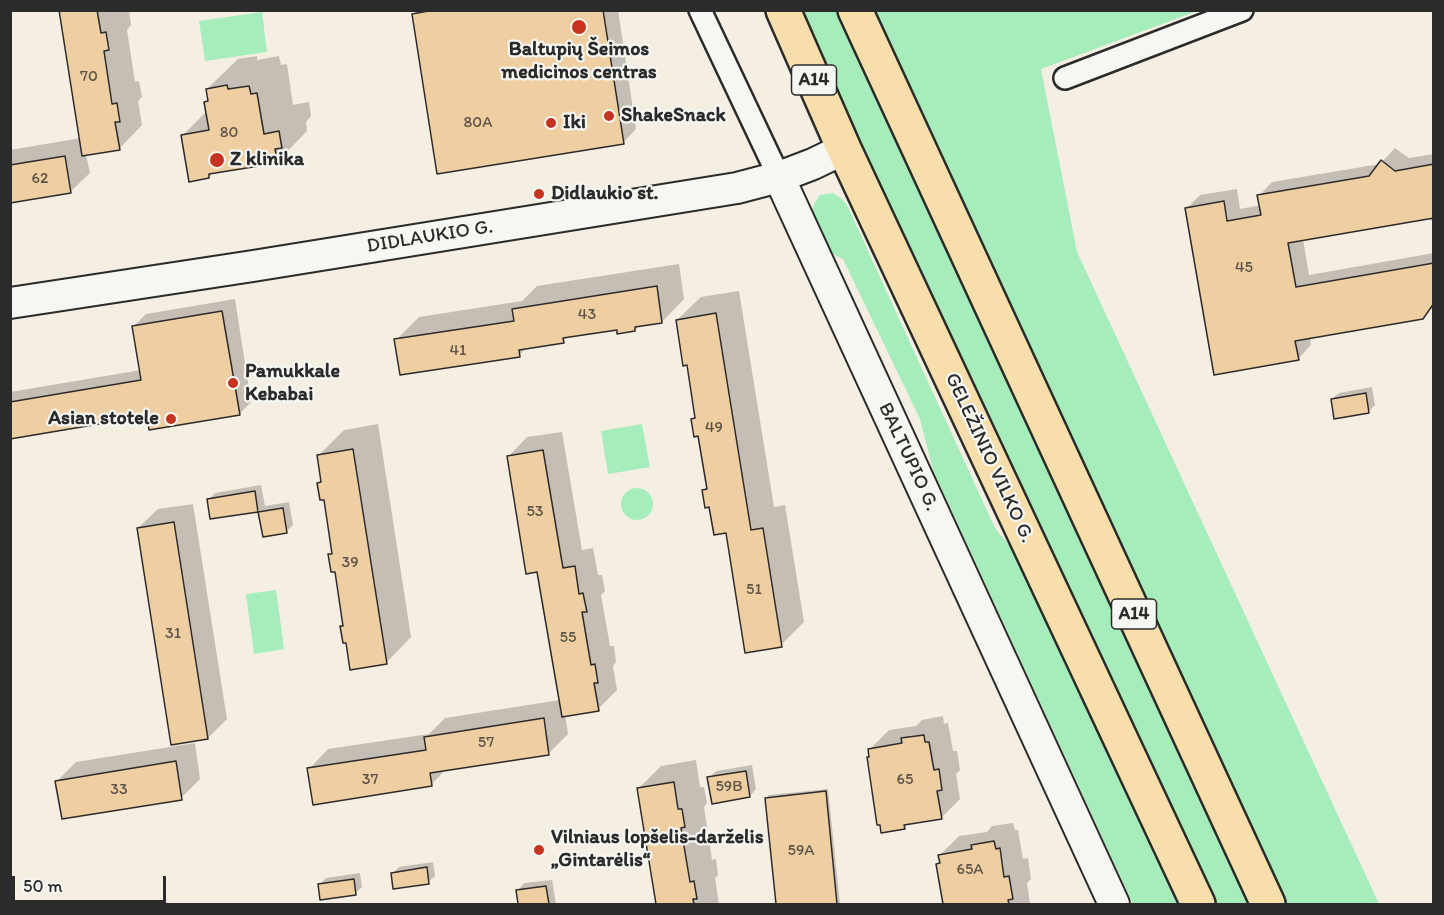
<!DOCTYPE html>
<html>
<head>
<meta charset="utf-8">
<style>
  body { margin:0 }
  #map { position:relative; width:1444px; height:915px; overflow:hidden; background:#f5eee2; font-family:Itim,sans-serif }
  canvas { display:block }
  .frame { position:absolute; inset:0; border:12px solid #2b2b2b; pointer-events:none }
  .scale { position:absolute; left:12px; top:876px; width:154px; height:27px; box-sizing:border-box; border:3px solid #2b2b2b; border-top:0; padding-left:8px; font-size:18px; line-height:21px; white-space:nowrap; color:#2b2b2b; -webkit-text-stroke:4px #f6f6f2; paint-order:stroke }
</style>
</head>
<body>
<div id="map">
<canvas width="1444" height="915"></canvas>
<div class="frame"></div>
<div class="scale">50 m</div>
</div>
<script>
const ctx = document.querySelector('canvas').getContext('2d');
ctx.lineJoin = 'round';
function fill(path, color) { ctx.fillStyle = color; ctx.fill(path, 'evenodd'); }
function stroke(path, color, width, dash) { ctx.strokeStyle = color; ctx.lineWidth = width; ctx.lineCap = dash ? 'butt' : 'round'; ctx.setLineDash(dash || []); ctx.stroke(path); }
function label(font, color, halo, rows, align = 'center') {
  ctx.font = font + ' Itim,sans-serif'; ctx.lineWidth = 4.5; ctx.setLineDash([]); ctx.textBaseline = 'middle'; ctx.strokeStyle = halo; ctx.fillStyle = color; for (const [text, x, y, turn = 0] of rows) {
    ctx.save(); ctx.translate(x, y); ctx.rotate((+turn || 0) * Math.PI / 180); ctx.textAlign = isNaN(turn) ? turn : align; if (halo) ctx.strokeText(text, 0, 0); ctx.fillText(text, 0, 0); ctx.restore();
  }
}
const green = new Path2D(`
  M 801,11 L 841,11 L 1254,904 L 1212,904 Z
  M 874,11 L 1197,11 L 1041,69 L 1077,252 L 1379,904 L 1282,904 L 988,266 Z
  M 262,12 L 267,52 L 205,61 L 199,21 Z
  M 833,193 L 841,198 L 847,205 L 995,528 L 1024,563 L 1181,904 L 1133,904 L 933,470 L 920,419 L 843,259 L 830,253 L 812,213 L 814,204 L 820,195 Z
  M 642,424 L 650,467 L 608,474 L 601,431 Z
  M621 504a16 16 0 1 1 32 0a16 16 0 1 1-32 0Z
  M 276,590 L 284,649 L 254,654 L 246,594 Z`);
const shadow = new Path2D(`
  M 60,10 L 129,10 L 131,25 L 127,30 L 135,82 L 139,81 L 142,97 L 138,101 L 142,125 L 119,149 L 86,154 L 90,173 L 70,192 L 10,202 L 10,150 L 81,138 Z
  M 418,10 L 618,10 L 636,129 L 623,143 L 414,15 Z
  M 257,56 L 257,60 L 279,56 L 281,65 L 287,64 L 293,105 L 309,102 L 311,116 L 306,122 L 307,131 L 277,162 L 214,172 L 209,177 L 183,135 L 207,111 L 206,102 L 209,99 L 207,89 L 238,59 Z
  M 1395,148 L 1409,158 L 1434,154 L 1434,222 L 1426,217 L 1303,239 L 1309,275 L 1434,253 L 1434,311 L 1431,309 L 1422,317 L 1310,337 L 1311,345 L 1298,359 L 1186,209 L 1200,195 L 1237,189 L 1240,209 L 1261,205 L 1259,196 L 1272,182 L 1380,164 Z
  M 679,264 L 684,299 L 662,322 L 640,325 L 635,330 L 618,328 L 568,336 L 563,341 L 528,347 L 519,355 L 396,340 L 419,317 L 522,301 L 537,286 Z
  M 739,291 L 774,507 L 785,505 L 804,622 L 781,645 L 727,532 L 704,491 L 708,487 L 699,435 L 693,419 L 696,416 L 688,363 L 677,320 L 701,297 Z
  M 235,299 L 251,402 L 239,414 L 148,414 L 10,437 L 10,392 L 141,370 L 134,326 L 146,314 Z
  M 1372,387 L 1375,405 L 1369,411 L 1332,399 L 1339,393 Z
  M 378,424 L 411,637 L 386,663 L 347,641 L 341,627 L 344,624 L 336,570 L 330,555 L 333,551 L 325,498 L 319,483 L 322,480 L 319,455 L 344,430 Z
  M 562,432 L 582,550 L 593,548 L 598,575 L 602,575 L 605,591 L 601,595 L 610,646 L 614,646 L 616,662 L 613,666 L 617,690 L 598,709 L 565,715 L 568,734 L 549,753 L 446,769 L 431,785 L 309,769 L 328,749 L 429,734 L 445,718 L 560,700 L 539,570 L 508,457 L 527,437 Z
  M 261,485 L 265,506 L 289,502 L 293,525 L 286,532 L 264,535 L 260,510 L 212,518 L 209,500 L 215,493 Z
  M 193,504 L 227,719 L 208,738 L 138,528 L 158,509 Z
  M 943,716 L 944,724 L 948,723 L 953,751 L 957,751 L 960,770 L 956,774 L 960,799 L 941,818 L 910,822 L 904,828 L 868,758 L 871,755 L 870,749 L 889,730 L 916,726 L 922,720 Z
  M 195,743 L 200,779 L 181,798 L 57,781 L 76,762 Z
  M 696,760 L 700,787 L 704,787 L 707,803 L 704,807 L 712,860 L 716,859 L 718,875 L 715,878 L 719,904 L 658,904 L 639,788 L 661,766 Z
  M 752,765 L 756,789 L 750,796 L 709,778 L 716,771 Z
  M 828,789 L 840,904 L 777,904 L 766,798 L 769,795 Z
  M 1013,823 L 1015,830 L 1018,830 L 1023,859 L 1028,858 L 1031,879 L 1027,883 L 1030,904 L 944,904 L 938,864 L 941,861 L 940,855 L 959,836 L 987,832 L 992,826 Z
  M 433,862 L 435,876 L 428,882 L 392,874 L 399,867 Z
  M 360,873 L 362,887 L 355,893 L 319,885 L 326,878 Z
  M 552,880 L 556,904 L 520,904 L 518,890 L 524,883 Z`);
const building = new Path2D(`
  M 59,10 L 97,10 L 101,33 L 106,32 L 109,50 L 104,51 L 112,104 L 117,103 L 120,122 L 115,122 L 120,150 L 82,156 Z
  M 434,10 L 603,10 L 624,144 L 437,174 L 412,14 Z
  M 227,85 L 228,89 L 249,86 L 251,94 L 257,93 L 264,134 L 279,131 L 282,148 L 275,149 L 278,163 L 209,174 L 209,178 L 189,182 L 181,135 L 209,130 L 204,102 L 208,101 L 206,89 Z
  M 65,156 L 71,193 L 10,203 L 10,165 Z
  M 1381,160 L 1395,171 L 1434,164 L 1434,218 L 1288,243 L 1296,287 L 1434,263 L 1434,303 L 1423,319 L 1295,341 L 1299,360 L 1214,375 L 1185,208 L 1224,201 L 1227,221 L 1261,215 L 1257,195 L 1369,176 Z
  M 657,286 L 662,323 L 635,327 L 635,331 L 617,334 L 617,330 L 563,338 L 564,343 L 519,350 L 520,357 L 400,375 L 394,339 L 514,321 L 512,309 Z
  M 222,311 L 240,415 L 149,430 L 147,416 L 10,439 L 10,402 L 141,380 L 132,326 Z
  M 716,313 L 751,530 L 763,528 L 782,647 L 745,653 L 726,533 L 714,535 L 709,507 L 705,508 L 702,490 L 707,489 L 698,436 L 694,437 L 691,419 L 695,418 L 687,365 L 683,366 L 676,320 Z
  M 1366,393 L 1369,413 L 1334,419 L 1331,399 Z
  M 353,449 L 387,664 L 350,670 L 346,643 L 343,643 L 340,626 L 343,626 L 335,572 L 331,572 L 328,554 L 332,554 L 324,500 L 320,500 L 317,483 L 321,482 L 317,455 Z
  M 543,450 L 563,568 L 575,566 L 579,594 L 583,593 L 587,612 L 582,612 L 591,665 L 595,664 L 598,683 L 594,683 L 599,711 L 562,717 L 537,572 L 526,574 L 507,456 Z
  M 255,491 L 258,512 L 210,519 L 207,499 Z
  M 283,508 L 287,533 L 263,537 L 258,512 Z
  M 174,522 L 208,739 L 171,745 L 137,528 Z
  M 544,718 L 549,755 L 430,773 L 432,786 L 313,805 L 307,768 L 426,750 L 424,737 Z
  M 924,735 L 925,742 L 929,742 L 934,770 L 939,769 L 942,790 L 937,791 L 942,819 L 904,825 L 905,829 L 881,833 L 880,825 L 877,825 L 867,757 L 869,757 L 868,749 L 902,743 L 901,738 Z
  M 176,761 L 182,800 L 62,819 L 55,781 Z
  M 746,771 L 750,797 L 712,804 L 707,777 Z
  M 674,782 L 678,809 L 682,809 L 685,827 L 681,828 L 690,882 L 694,881 L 697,899 L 693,899 L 694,904 L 656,904 L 637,788 Z
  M 826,791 L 837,904 L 776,904 L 765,798 Z
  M 994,841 L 996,849 L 1000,848 L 1004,877 L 1009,876 L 1013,899 L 1008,900 L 1009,904 L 943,904 L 936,864 L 940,863 L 938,855 L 972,849 L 971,845 Z
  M 427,867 L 429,884 L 393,889 L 391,873 Z
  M 354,879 L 356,895 L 320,900 L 318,884 Z
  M 546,886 L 549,904 L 518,904 L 516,890 Z`);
const street = new Path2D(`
  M 700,10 L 779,177
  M 1065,78 L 1242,10`);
const secondary = new Path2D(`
  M 779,177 L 1114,904
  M 10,303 L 253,266 L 737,188 L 779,177 L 813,164 L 844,149`);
const highway = new Path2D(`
  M 783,10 L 844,149 L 1198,904
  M 855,10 L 1268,904`);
const markers = [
  [579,27,8,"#c8321e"],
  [609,116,6,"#c8321e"],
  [551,123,6,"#c8321e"],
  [217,160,8,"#c8321e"],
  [539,194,6,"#c8321e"],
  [233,383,6,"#c8321e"],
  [171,419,6,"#c8321e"],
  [539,850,6,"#c8321e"]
];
const numberNames = [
  ["70",89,77],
  ["80A",478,123],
  ["80",229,133],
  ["62",40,179],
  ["45",1244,268],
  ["43",587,315],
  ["41",458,351],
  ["49",714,428],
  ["53",535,512],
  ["39",350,563],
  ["51",754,590],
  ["31",173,634],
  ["55",568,638],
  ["57",486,743],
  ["37",370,780],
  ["65",905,780],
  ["59B",729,787],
  ["33",119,790],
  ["59A",801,851],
  ["65A",970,870]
];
const shields = [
  [814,80,45],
  [1134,614,45]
];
const shieldNames = [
  ["A14",814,80],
  ["A14",1134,614]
];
const poiNames = [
  ["Baltupių Šeimos",579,50,"center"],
  ["medicinos centras",579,73,"center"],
  ["ShakeSnack",621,116],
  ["Iki",563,123],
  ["Z klinika",230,160],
  ["Didlaukio st.",551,194],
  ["Pamukkale",245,372],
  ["Kebabai",245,395],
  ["Asian stotele",159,419,"right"],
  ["Vilniaus lopšelis-darželis",551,838],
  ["„Gintarėlis“",551,861]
];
const streetNames = [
  ["DIDLAUKIO G.",430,237,-9],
  ["BALTUPIO G.",908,457,65],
  ["GELEŽINIO VILKO G.",989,458,65]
];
fill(green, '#a5edba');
fill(shadow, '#0003');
fill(building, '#efcfa1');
stroke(building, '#2b2b2b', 1.5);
stroke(street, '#2b2b2b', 26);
stroke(secondary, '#2b2b2b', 34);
stroke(highway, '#2b2b2b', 38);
stroke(street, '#f6f6f2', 21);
stroke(secondary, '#f6f6f2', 30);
stroke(highway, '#f8deab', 33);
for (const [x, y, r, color] of markers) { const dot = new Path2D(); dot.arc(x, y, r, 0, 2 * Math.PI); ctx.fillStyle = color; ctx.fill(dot); stroke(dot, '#f6f6f2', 2); }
label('16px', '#5c5448', null, numberNames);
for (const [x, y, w] of shields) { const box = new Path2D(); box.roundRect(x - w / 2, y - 15, w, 30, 4.5); ctx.fillStyle = '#f6f6f2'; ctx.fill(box); stroke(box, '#2b2b2b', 1.5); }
label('bold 18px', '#2b2b2b', null, shieldNames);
label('bold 20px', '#2b2b2b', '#f6f6f2', poiNames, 'left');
label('20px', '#2b2b2b', '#f6f6f2', streetNames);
</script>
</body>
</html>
